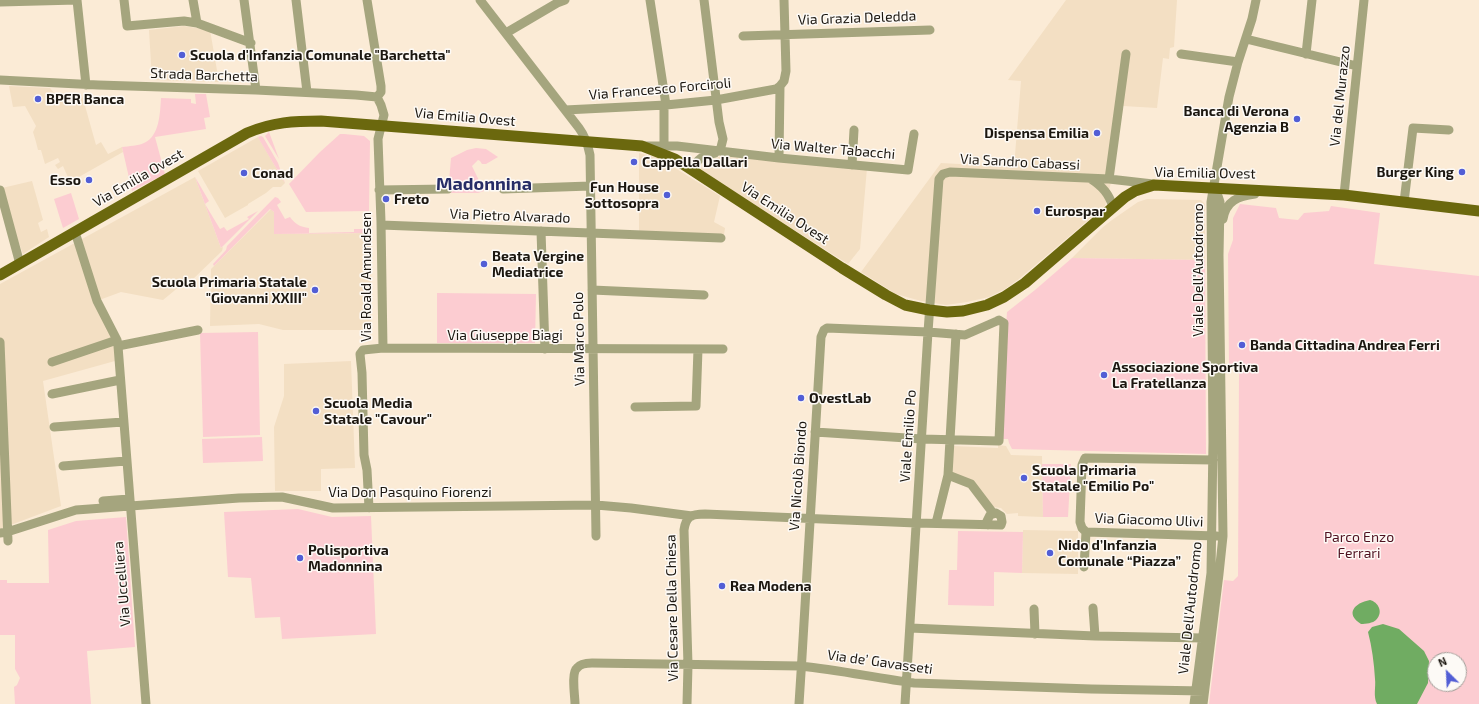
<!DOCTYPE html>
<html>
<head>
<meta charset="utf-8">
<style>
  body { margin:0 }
  #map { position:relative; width:1479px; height:704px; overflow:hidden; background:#fbebd6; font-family:"Exo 2",sans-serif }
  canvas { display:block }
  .north { position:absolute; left:1427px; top:652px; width:40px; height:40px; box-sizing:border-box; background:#fdfaf6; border:1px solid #a39f9a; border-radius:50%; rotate:336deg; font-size:11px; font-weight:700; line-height:16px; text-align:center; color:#1c1710 }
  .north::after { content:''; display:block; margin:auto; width:14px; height:18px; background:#525ed5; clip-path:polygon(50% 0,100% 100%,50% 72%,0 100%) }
</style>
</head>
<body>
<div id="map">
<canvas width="1479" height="704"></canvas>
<div class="north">N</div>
</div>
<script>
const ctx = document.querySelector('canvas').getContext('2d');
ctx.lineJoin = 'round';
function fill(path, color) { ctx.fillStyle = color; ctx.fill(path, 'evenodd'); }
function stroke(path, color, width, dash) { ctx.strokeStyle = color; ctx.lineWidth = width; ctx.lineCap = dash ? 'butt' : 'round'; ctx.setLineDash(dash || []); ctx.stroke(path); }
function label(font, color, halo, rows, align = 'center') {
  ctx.font = font + ' "Exo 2",sans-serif'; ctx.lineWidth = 3; ctx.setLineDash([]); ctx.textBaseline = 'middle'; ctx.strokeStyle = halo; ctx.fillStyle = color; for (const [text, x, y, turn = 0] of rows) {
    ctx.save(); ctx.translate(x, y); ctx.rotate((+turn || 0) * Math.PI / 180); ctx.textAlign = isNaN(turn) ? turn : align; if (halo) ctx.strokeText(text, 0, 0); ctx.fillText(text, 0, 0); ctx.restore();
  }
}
const built = new Path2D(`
  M 1066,0 L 1177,0 L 1174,47 L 1170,48 L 1169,59 L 1163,58 L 1157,108 L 1123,106 L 1113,175 L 1105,206 L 1019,279 L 1005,289 L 989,297 L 967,302 L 946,305 L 921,301 L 896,294 L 861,272 L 941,163 L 1014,167 L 1021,81 L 1008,80 Z
  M 184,26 L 210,30 L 219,82 L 152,80 L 149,30 Z
  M 9,86 L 50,88 L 54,93 L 82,95 L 96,145 L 101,142 L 108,154 L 122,147 L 123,152 L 70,182 L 63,166 L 58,169 L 55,165 L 60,162 L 58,158 L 45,164 L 41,150 L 38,150 L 36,142 L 33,132 L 36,126 L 25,106 L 13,107 Z
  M 258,137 L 285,183 L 281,187 L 273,187 L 266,193 L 248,204 L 248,205 L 225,218 L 198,171 Z
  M 639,153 L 659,158 L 720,196 L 714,222 L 725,228 L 723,242 L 639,238 Z
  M 724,155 L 867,168 L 860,249 L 848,264 L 704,173 L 701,169 L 703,164 L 707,161 Z
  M 195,177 L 221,248 L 223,247 L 222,251 L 189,283 L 180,286 L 163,300 L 121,292 L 94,302 L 114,339 L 115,361 L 43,381 L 61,506 L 0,529 L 0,284 Z
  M 32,181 L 43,220 L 38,223 L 41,232 L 47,229 L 49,237 L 23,254 L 14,230 L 2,188 Z
  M 1147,199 L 1201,200 L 1205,204 L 1205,260 L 1072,258 L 1103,227 L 1112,220 L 1138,202 Z
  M 271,209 L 274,212 L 275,234 L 370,233 L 371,330 L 283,330 L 259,324 L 210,326 L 211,269 Z
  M 351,361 L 355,468 L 321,469 L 321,491 L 275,491 L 274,427 L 284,396 L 284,364 Z
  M 998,445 L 1006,446 L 1011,455 L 1042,456 L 1043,517 L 1018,516 L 1018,513 L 1007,514 L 1001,508 L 994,507 L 951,471 L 953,446 L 998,448 Z
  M 1023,530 L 1078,531 L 1078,574 L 1022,573 Z`);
const green = new Path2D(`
  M 195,94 L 206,94 L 210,117 L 204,118 L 206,129 L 155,137 L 165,174 L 132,191 L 122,147 C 129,146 138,146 144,143 C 160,136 160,112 161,98 L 191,99 L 191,103 L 196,104 Z
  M 269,132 L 279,159 L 265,136 Z
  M 340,134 L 344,134 L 364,136 L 370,141 L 369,211 L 306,212 L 289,184 L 320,152 Z
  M 261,136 L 263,137 L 278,163 L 285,183 L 260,141 L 258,137 Z
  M 476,148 L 486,149 L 498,157 L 486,164 L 482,164 L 480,161 L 478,160 L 472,166 L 484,191 L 478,193 L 448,193 L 451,158 L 467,150 Z
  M 195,177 L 209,201 L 205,204 L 220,229 L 224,227 L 227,231 L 249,219 L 247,217 L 258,211 L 221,248 Z
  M 71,193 L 79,219 L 63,228 L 54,199 Z
  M 275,197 L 278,198 L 281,202 L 277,205 L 285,219 L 290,217 C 295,224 300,227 309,228 L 309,233 L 354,232 L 354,229 L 369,229 L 370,233 L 274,234 L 274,212 L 270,209 L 214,266 L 213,264 L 226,250 L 227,246 Z
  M 1240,204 L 1276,208 L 1279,218 L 1298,220 L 1304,213 L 1329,211 L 1331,206 L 1380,213 L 1374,264 L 1479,276 L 1479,704 L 1209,704 L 1224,580 L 1233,581 L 1238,576 L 1239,374 L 1229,364 L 1228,254 L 1233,240 L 1233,218 ZM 1435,660 L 1459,660 L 1459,684 L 1435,684 Z
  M 1072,258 L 1205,260 L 1206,454 L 1012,449 L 1009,443 L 1008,439 L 999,439 L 1007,312 L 1035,290 Z
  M 437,293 L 536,294 L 535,343 L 437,343 Z
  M 258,332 L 260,435 L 203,437 L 200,333 Z
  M 262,437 L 263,461 L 203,463 L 202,439 Z
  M 1042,464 L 1071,464 L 1068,517 L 1043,517 Z
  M 298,509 L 332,517 L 371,516 L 376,634 L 282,639 L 280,617 L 255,618 L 251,578 L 228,577 L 224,512 Z
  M 126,517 L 135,647 L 87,651 L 91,704 L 15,704 L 14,687 L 17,685 L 20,678 L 15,669 L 15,635 L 0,635 L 0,580 L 7,580 L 7,583 L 49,583 L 48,530 L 76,521 Z
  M 958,531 L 1023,532 L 1022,573 L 994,572 L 994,606 L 948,605 L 949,570 L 957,570 Z`);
const water = new Path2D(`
  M 1370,600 C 1378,602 1384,612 1376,620 C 1373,623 1366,624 1361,624 C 1345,614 1354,603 1370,600 Z
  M 1383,624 L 1399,629 L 1424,651 L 1429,661 L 1428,683 L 1417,704 L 1377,704 C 1373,696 1376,687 1375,679 C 1374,663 1372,647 1368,632 L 1372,627 Z`);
const minor = new Path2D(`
  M 77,0 L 86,85
  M 124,0 L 127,26 L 184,21 L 197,23 L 251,43
  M 193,0 L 197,23
  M 244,0 L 256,90
  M 296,0 L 307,92
  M 367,0 L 381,86 L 381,92 L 377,97
  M 480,0 L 579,128 C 585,136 588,145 590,155 L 596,536
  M 650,0 L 666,105
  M 704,0 L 719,122 L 723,139 L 720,151
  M 0,2 L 77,0
  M 506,33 L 557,3 L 565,0
  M 743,36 L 930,30
  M 1246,39 L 1357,66
  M 1181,54 L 1238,62
  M 1306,54 L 1312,0
  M 0,80 L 98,85 L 256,90 L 356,95 L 377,97 L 381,105 L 384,115 L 378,139 L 381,222 L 383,348
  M 780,86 L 784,81 L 786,71 L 784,0
  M 664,105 L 664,146
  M 565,110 L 666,105 L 716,100 L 776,89 L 780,86 L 779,158
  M 645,146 L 677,146 L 779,158 L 908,170 L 914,134
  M 852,165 L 854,130
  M 692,170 C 698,158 702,156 715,153
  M 1091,179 C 1103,187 1109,194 1113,207
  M 1109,179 L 1126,54
  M 503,189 L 590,186
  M 0,190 L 20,264
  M 379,190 L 448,189
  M 1344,195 L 1364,0
  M 1404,202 L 1413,128 L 1449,130
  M 1223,219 C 1226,201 1238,196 1255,194
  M 381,225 L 721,238
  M 541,231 L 545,349
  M 75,232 L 97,301 L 117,340 L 118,346 L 146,704
  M 592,290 L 704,295
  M 0,342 L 8,541
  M 118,346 L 198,330
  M 52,362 L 117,340
  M 52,394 L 120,380
  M 635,407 L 696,406 L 698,349
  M 54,427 L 123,422
  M 63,466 L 126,461
  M 948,475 L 971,484 L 993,513
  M 103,501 L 129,499
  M 369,508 L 367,470 L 364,455 L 362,373 L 360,354 L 363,350 L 383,348 L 723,349
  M 936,523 L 948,475 L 956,334
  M 1086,532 L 1082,528 L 1080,522 L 1082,465 L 1085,458 L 1213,460
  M 0,533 L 7,532 L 76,510 L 239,498 L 282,497 L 333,508 L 596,505 L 631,508 L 692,516
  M 1084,567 L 1086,532 L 1217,536
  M 1093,608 L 1095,636
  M 1034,609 L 1035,634
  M 910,628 L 1095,636 L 1203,638
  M 575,704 C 575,696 571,673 577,668 C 580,664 588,663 592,663 L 801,666 C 839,670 876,678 914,683 L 1091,689 L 1204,691
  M 687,704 L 688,665 L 684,530 C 686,516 691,514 705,514 L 916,523 L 1001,525 L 1002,522 L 1001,516 L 996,513 L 990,515 L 987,521 L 988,525
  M 799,704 C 807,582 813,460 821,337 L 824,330 L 827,328 L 928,332 L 965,335 L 997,321 L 999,320 L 1004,323 L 999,441 L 922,439 L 815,432
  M 905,704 L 928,332 L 939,179 L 943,174 L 950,172 L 1109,179 L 1153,184
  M 1194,704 L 1211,573 L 1213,442 L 1211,202 L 1229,97 L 1238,62 L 1252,19 L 1256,0
  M 1203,704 L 1219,574 L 1223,536 L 1219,255 L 1220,202 L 1215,187`);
const major = new Path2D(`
  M 0,275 L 247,133 C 273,122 294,121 321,121 L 642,146 L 675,159 L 842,268 L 886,295 L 905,305 L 929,310 L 947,312 L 963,311 L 987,305 L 1004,297 L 1025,283 L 1125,197 L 1135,191 L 1154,185 L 1344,195 L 1479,211`);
const markers = [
  [182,55,4,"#525ed5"],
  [38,99,4,"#525ed5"],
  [1297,119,4,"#525ed5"],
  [1097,133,4,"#525ed5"],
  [634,162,4,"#525ed5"],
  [1462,172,4,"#525ed5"],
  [244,173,4,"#525ed5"],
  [89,180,4,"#525ed5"],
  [667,195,4,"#525ed5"],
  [386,199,4,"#525ed5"],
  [1037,211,4,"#525ed5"],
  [484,264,4,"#525ed5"],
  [315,290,4,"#525ed5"],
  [1242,345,4,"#525ed5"],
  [1104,375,4,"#525ed5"],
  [801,398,4,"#525ed5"],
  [316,411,4,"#525ed5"],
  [1024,478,4,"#525ed5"],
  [1050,553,4,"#525ed5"],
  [300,558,4,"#525ed5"],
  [722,586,4,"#525ed5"]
];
const streetNames = [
  ["Via Grazia Deledda",857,18,-2],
  ["Strada Barchetta",204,75,2],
  ["Via Francesco Forciroli",660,89,-5],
  ["Via del Murazzo",1340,96,-84],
  ["Via Emilia Ovest",465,117,5],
  ["Via Walter Tabacchi",833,149,5],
  ["Via Sandro Cabassi",1020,162,3],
  ["Via Emilia Ovest",1205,173,1],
  ["Via Emilia Ovest",138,178,-30],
  ["Via Emilia Ovest",785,213,33],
  ["Via Pietro Alvarado",510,216,2],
  ["Viale Dell'Autodromo",1198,270,-90],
  ["Via Roald Amundsen",366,277,-90],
  ["Via Giuseppe Biagi",505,335],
  ["Via Marco Polo",579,339,-91],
  ["Viale Emilio Po",908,436,-86],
  ["Via Nicolò Biondo",798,476,-86],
  ["Via Don Pasquino Fiorenzi",410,492],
  ["Via Giacomo Ulivi",1149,520,2],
  ["Via Uccelliera",122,584,-95],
  ["Via Cesare Della Chiesa",672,608,-91],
  ["Viale Dell'Autodromo",1190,608,-84],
  ["Via de’ Gavasseti",880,662,8]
];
const poiNames = [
  ["Scuola d'Infanzia Comunale \"Barchetta\"",190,55],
  ["BPER Banca",46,99],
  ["Banca di Verona",1289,111,"right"],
  ["Agenzia B",1289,127,"right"],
  ["Dispensa Emilia",1089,133,"right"],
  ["Cappella Dallari",642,162],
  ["Burger King",1454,172,"right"],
  ["Conad",252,173],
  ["Esso",81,180,"right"],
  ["Fun House",659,187,"right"],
  ["Sottosopra",659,203,"right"],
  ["Freto",394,199],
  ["Eurospar",1045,211],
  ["Beata Vergine",492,256],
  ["Mediatrice",492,272],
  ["Scuola Primaria Statale",307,282,"right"],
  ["\"Giovanni XXIII\"",307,298,"right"],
  ["Banda Cittadina Andrea Ferri",1250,345],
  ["Associazione Sportiva",1112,367],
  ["La Fratellanza",1112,383],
  ["OvestLab",809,398],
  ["Scuola Media",324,403],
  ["Statale \"Cavour\"",324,419],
  ["Scuola Primaria",1032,470],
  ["Statale \"Emilio Po\"",1032,486],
  ["Nido d’Infanzia",1058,545],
  ["Comunale “Piazza”",1058,561],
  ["Polisportiva",308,550],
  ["Madonnina",308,566],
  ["Rea Modena",730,586]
];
const parkNames = [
  ["Parco Enzo",1359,537],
  ["Ferrari",1359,553]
];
const districtNames = [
  ["Madonnina",484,184]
];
fill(built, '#f3dfc3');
fill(green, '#fcccd1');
fill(water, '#70ac62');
stroke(minor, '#a5a57e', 9);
stroke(major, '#6b680e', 11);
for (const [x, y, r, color] of markers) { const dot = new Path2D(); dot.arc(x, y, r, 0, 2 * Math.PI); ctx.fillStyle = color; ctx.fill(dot); stroke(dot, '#fdfaf6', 1.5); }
label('14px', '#1c1710', '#fdfaf6', streetNames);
label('bold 14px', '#1c1710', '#fdfaf6', poiNames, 'left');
label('14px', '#4f1120', '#fdfaf6', parkNames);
label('bold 18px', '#262c66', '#fdfaf6', districtNames);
</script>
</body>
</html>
